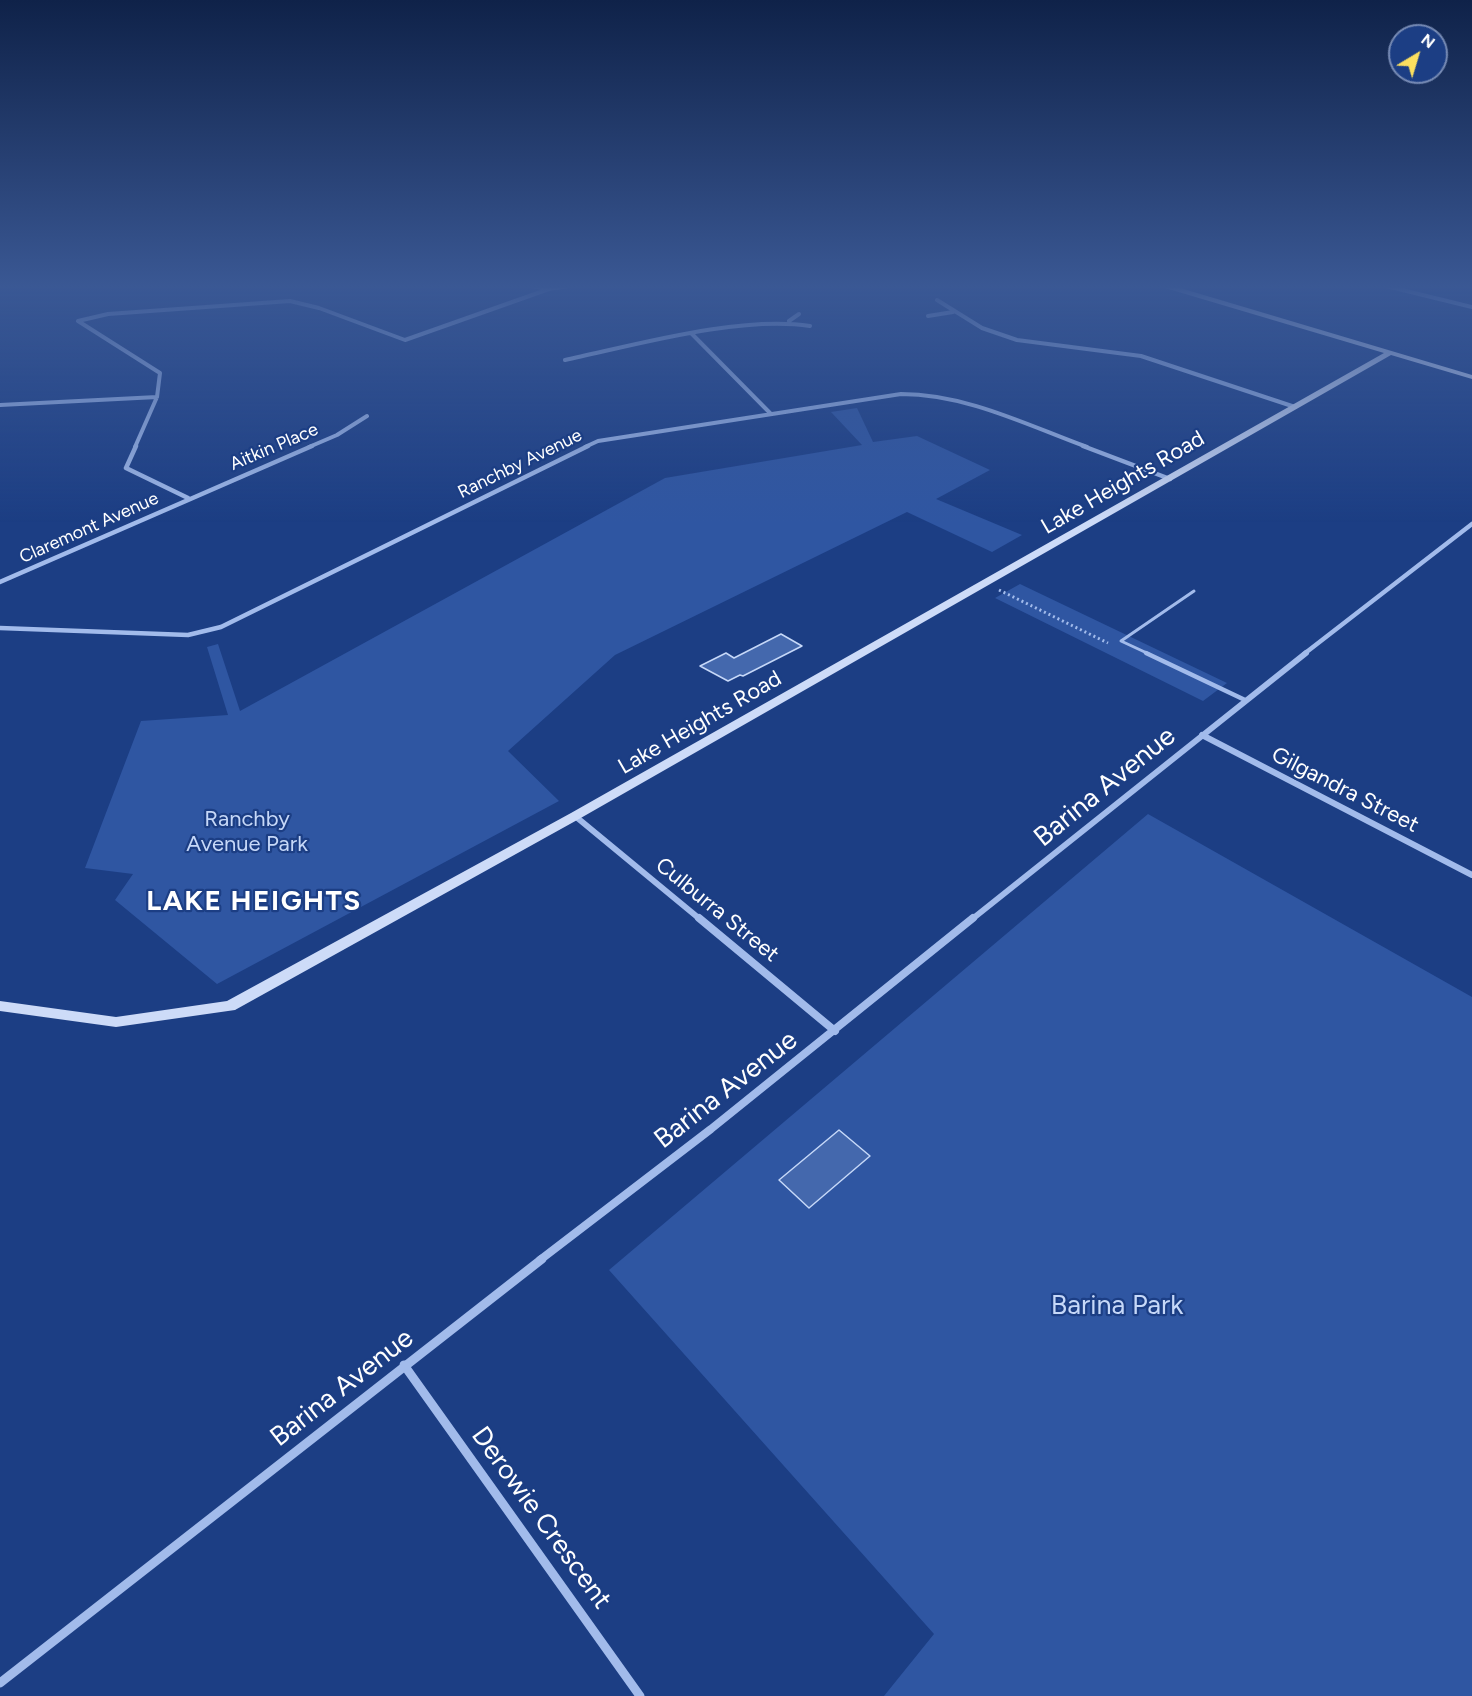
<!DOCTYPE html>
<html>
<head>
<meta charset="utf-8">
<style>
  body { margin:0 }
  #map { position:relative; width:1472px; height:1696px; overflow:hidden; background:#1c3e84; font-family:Figtree,sans-serif }
  canvas { display:block }
  .north { position:absolute; left:1388px; top:24px; width:60px; height:60px; box-sizing:border-box; background:#1c3e84; border:2px solid #778bb5; border-radius:50%; rotate:38deg; font-size:16px; font-weight:700; line-height:24px; text-align:center; color:#fff }
  .north::after { content:''; display:block; margin:auto; width:21px; height:27px; background:#fbdf5f; clip-path:polygon(50% 0,100% 100%,50% 72%,0 100%) }
</style>
</head>
<body>
<div id="map">
<canvas width="1472" height="1696"></canvas>
<div class="north">N</div>
</div>
<script>
const ctx = document.querySelector('canvas').getContext('2d');
ctx.lineJoin = 'round';
function fill(path, color) { ctx.fillStyle = color; ctx.fill(path, 'evenodd'); }
function stroke(path, color, width, dash) { ctx.strokeStyle = color; ctx.lineWidth = width; ctx.lineCap = dash ? 'butt' : 'round'; ctx.setLineDash(dash || []); ctx.stroke(path); }
function label(font, color, halo, rows, align = 'center') {
  ctx.font = font + ' Figtree,sans-serif'; ctx.lineWidth = 4.5; ctx.setLineDash([]); ctx.textBaseline = 'middle'; ctx.strokeStyle = halo; ctx.fillStyle = color; for (const [text, x, y, turn = 0] of rows) {
    ctx.save(); ctx.translate(x, y); ctx.rotate((+turn || 0) * Math.PI / 180); ctx.textAlign = isNaN(turn) ? turn : align; if (halo) ctx.strokeText(text, 0, 0); ctx.fillText(text, 0, 0); ctx.restore();
  }
}
const green = new Path2D(`
  M 857,408 L 873,442 L 917,436 L 990,470 L 936,499 L 1022,535 L 992,552 L 907,512 L 615,655 L 508,751 L 559,801 L 217,984 L 115,900 L 133,874 L 85,868 L 141,721 L 228,715 L 207,647 L 218,644 L 240,711 L 665,478 L 862,445 L 831,412 Z
  M 1020,584 L 1227,683 L 1203,701 L 995,598 Z
  M 1148,814 L 1472,997 L 1472,1696 L 884,1696 L 934,1634 L 609,1270 Z`);
const building = new Path2D(`
  M 781,634 L 802,646 L 743,676 L 740,675 L 728,681 L 700,666 L 726,653 L 734,658 Z
  M 839,1130 L 870,1156 L 809,1208 L 779,1180 Z`);
const path = new Path2D(`
  M 999,590 L 1108,643`);
const laneFar1 = new Path2D(`
  M 1149,654 L 1121,641 L 1194,591`);
const lane = new Path2D(`
  M 1146,653 L 1245,700`);
const streetFar4 = new Path2D(`
  M 1382,285 L 1472,307
  M 937,300 L 982,328 L 1017,340 L 1141,356 L 1295,407
  M 928,316 L 953,312
  M 789,321 L 799,314
  M 692,334 L 770,413
  M 565,360 C 635,345 741,315 810,326
  M 0,405 L 157,397
  M 135,447 L 157,397 L 160,373 L 78,321 L 108,314 L 290,301 L 319,308 L 405,340 L 549,289
  M 309,447 L 337,435 L 367,416
  M 585,447 L 598,441 L 901,394 C 966,394 1027,425 1087,447`);
const streetFar3 = new Path2D(`
  M 136,446 L 126,468 L 188,498
  M 1083,446 L 1170,479
  M 0,582 L 312,446
  M 0,628 L 188,635 L 221,627 L 588,446
  M 1304,654 L 1472,524`);
const streetFar2 = new Path2D(`
  M 1202,735 L 1472,875
  M 575,816 L 701,920
  M 971,920 L 1306,653`);
const streetFar1 = new Path2D(`
  M 699,918 L 835,1031
  M 540,1260 L 711,1129 L 973,918`);
const street = new Path2D(`
  M 404,1365 L 640,1696
  M 0,1683 L 542,1259`);
const secondary = new Path2D(`
  M 513,285 L 549,287 L 589,285 L 549,291 Z
  M 1155,285 L 1177,287 L 1472,375 L 1472,379 L 1391,355 L 579,819 L 235,1010 L 116,1027 L 0,1011 L 0,1001 L 116,1017 L 227,1001 L 571,813 L 1384,353 Z`);
const farStreetnames = [
  ["Aitkin Place",274,447,-23],
  ["Ranchby Avenue",520,464,-26],
  ["Claremont Avenue",89,528,-24]
];
const streetNames = [
  ["Lake Heights Road",1123,483,-30],
  ["Lake Heights Road",700,723,-30],
  ["Gilgandra Street",1345,790,27],
  ["Culburra Street",717,910,39]
];
const parkNames = [
  ["Ranchby",247,820],
  ["Avenue Park",247,845]
];
const nearStreetnames = [
  ["Barina Avenue",1105,787,-39],
  ["Barina Avenue",726,1090,-38],
  ["Barina Avenue",342,1388,-38],
  ["Derowie Crescent",541,1518,54]
];
const nearParknames = [
  ["Barina Park",1117,1306]
];
const districtNames = [
  ["LAKE HEIGHTS",254,902]
];
fill(green, '#2f56a2');
fill(building, '#4468ad');
stroke(building, '#c6d8f8', 1.5);
stroke(path, '#a2bbeb', 3, [2, 3]);
stroke(laneFar1, '#a2bbeb', 3);
stroke(lane, '#a2bbeb', 4.5);
stroke(streetFar4, '#a2bbeb', 4);
stroke(streetFar3, '#a2bbeb', 4.5);
stroke(streetFar2, '#a2bbeb', 6);
stroke(streetFar1, '#a2bbeb', 8);
stroke(street, '#a2bbeb', 9);
fill(secondary, '#cddbf8');
const sky = ctx.createLinearGradient(0, 0, 0, 522);
sky.addColorStop(0, '#0f2249');
sky.addColorStop(0.55, '#3a5894');
sky.addColorStop(1, '#3a589400');
ctx.fillStyle = sky;
ctx.fillRect(0, 0, 1472, 522);
label('18px', '#fff', '#1c3e84', farStreetnames);
label('22px', '#fff', '#1c3e84', streetNames);
label('22px', '#c6d8f8', '#1c3e84', parkNames);
label('27px', '#fff', '#1c3e84', nearStreetnames);
label('27px', '#c6d8f8', '#1c3e84', nearParknames);
ctx.letterSpacing = '1.5px';
label('bold 28px', '#fff', '#1c3e84', districtNames);
ctx.letterSpacing = '0px';
</script>
</body>
</html>
